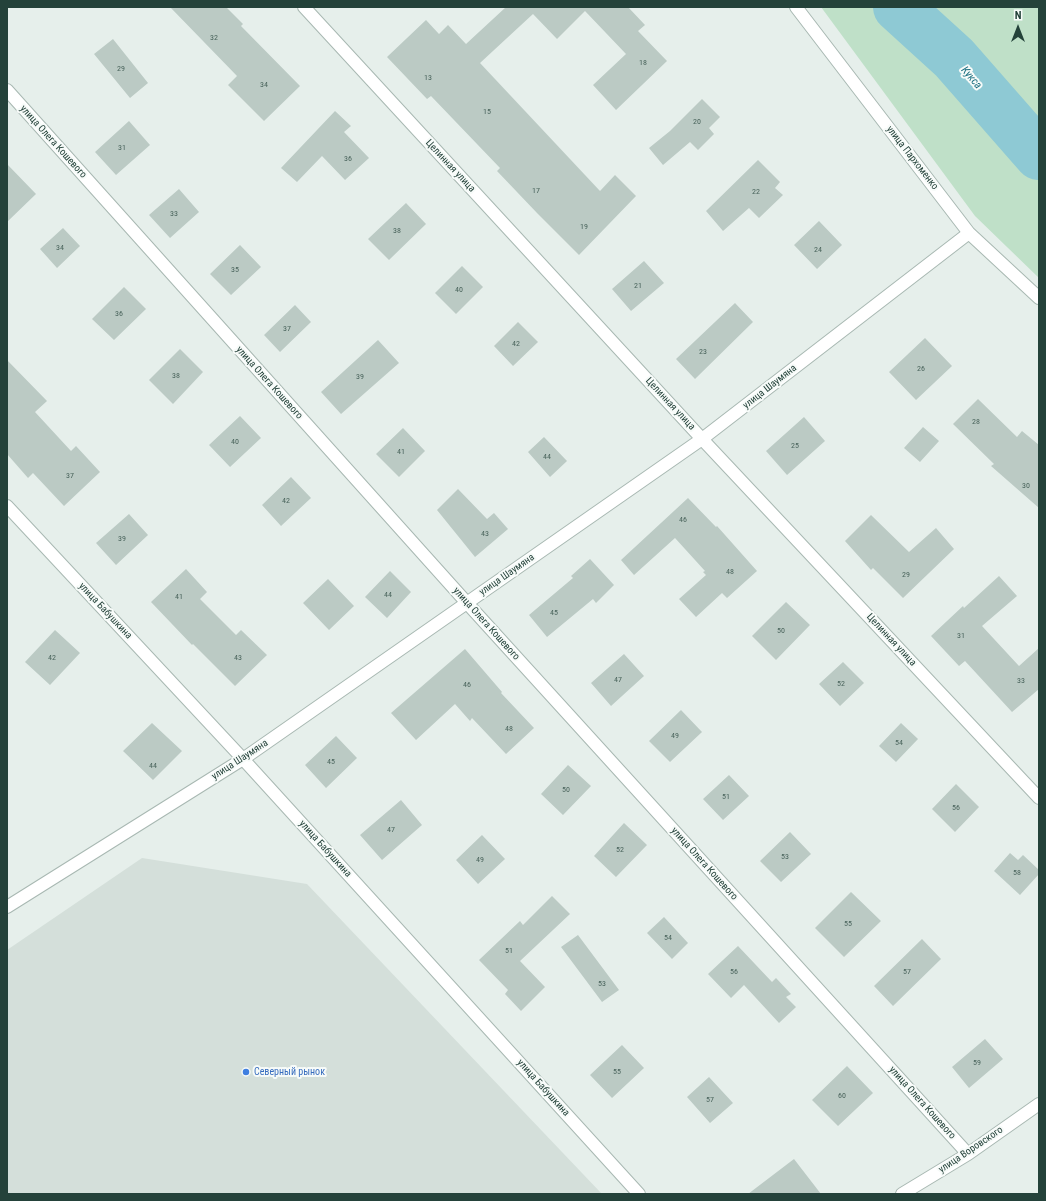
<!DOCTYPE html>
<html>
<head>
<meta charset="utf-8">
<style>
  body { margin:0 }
  #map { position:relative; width:1046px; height:1201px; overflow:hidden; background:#e6efeb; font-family:"Roboto Condensed",sans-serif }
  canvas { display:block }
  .frame { position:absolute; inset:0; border:8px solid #24423a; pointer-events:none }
  .north { position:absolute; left:998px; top:8px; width:40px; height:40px; -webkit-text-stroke:3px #f7fbf9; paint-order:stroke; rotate:0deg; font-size:11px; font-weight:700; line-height:16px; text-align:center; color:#24423a }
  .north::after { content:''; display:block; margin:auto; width:14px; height:18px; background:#24423a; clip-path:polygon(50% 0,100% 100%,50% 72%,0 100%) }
</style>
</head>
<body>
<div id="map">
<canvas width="1046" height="1201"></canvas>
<div class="frame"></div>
<div class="north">N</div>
</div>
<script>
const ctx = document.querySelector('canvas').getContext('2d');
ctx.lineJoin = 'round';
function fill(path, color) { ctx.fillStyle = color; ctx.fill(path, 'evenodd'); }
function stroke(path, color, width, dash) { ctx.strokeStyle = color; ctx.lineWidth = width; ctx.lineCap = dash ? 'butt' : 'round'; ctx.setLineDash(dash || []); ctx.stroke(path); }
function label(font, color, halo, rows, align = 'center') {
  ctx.font = font + ' "Roboto Condensed",sans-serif'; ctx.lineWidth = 4; ctx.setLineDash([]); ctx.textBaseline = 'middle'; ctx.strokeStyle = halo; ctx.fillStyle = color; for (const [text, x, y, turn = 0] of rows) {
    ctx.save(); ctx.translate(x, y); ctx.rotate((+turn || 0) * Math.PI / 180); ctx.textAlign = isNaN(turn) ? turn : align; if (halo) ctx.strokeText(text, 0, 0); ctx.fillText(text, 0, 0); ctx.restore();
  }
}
const built = new Path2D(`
  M 142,858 L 307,884 L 602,1194 L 7,1194 L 7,950 Z`);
const green = new Path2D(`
  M 821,7 L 879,7 L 959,81 L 1039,173 L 1039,278 L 975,216 Z
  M 916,7 L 1039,7 L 1039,129 L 970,58 Z`);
const river = new Path2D(`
  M 898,7 L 954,58 L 1039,155`);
const building = new Path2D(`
  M 170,7 L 226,7 L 243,24 L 241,26 L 300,86 L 264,121 L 228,85 L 237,76 Z
  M 506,7 L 628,7 L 645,25 L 638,31 L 667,61 L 616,110 L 593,85 L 626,54 L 585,11 L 557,39 L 533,14 L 480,63 L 600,191 L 615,175 L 636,196 L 579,255 L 537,213 L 497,171 L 500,168 L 431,96 L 427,99 L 387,57 L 426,20 L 439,34 L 448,25 L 466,44 Z
  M 113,39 L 148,83 L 130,98 L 94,54 Z
  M 702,99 L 720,117 L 709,128 L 714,134 L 698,150 L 690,142 L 663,165 L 649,148 L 670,131 Z
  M 335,111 L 351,126 L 344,132 L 369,158 L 345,180 L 322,156 L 297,182 L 281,168 Z
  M 129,121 L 150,145 L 116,175 L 95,152 Z
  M 758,160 L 780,182 L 775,188 L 783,195 L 759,218 L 749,208 L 723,231 L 706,211 Z
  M 7,164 L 36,194 L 7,222 Z
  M 179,189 L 199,212 L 170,238 L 149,215 Z
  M 406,203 L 426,224 L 389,260 L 368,239 Z
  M 819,221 L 842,245 L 817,269 L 794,245 Z
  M 63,228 L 80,246 L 57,268 L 40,249 Z
  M 240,245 L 261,267 L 231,295 L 210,274 Z
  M 644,261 L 664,283 L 631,311 L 612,289 Z
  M 462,266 L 483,287 L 456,314 L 435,293 Z
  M 124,287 L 146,309 L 114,340 L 92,319 Z
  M 735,303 L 753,322 L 695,379 L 676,359 Z
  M 295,305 L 311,322 L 280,352 L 264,335 Z
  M 518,322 L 538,342 L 513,366 L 494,346 Z
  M 925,338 L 952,366 L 916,400 L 889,372 Z
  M 378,340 L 399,363 L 341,414 L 321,392 Z
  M 180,349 L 203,372 L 173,404 L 149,380 Z
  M 7,360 L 47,401 L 35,412 L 71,451 L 76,446 L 100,472 L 64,506 L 33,473 L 28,478 L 7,454 Z
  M 978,399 L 1017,437 L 1022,431 L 1039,445 L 1039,508 L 991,466 L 994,464 L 953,424 Z
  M 240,416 L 261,438 L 230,467 L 209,445 Z
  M 804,417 L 825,441 L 787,475 L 766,451 Z
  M 923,427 L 939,441 L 920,462 L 904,448 Z
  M 403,428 L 425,451 L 399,477 L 376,454 Z
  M 544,437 L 567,461 L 550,477 L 528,452 Z
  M 291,477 L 311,498 L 281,526 L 262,505 Z
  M 458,489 L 487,519 L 494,513 L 508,529 L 475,557 L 437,510 Z
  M 688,498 L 716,527 L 717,526 L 757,571 L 727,598 L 722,593 L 696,617 L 679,599 L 706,575 L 703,572 L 705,571 L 675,538 L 634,575 L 621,560 Z
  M 129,514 L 148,535 L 116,565 L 96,543 Z
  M 871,515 L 909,552 L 936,528 L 954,549 L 903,598 L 873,568 L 871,570 L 845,541 Z
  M 590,559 L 614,585 L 596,603 L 593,599 L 547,637 L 529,615 L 573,578 L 571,576 Z
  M 186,569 L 207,592 L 200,599 L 236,635 L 241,630 L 267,655 L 235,686 L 193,644 L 192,645 L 151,602 Z
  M 390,571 L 411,592 L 387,618 L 365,597 Z
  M 999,576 L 1017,596 L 982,626 L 1019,666 L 1039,648 L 1039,689 L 1012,712 L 965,661 L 959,666 L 931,636 L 963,606 L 964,608 Z
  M 328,579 L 354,606 L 329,630 L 303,603 Z
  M 786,602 L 810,625 L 776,660 L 752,636 Z
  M 55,630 L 80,653 L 50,685 L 25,662 Z
  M 465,649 L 502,692 L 501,693 L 534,728 L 506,754 L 472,718 L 470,721 L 455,704 L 416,740 L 391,713 Z
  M 624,654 L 644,676 L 611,706 L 591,683 Z
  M 843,662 L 864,683 L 840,706 L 819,684 Z
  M 681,710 L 702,732 L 670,762 L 649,741 Z
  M 152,723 L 182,751 L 153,780 L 123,751 Z
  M 901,723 L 918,739 L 896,762 L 879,746 Z
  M 336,736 L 357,758 L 326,788 L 305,765 Z
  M 568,765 L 591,786 L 563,815 L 541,794 Z
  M 729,775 L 749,796 L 723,820 L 703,799 Z
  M 956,784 L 979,807 L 955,832 L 932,809 Z
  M 401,800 L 422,825 L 382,860 L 360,835 Z
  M 624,823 L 647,845 L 616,877 L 594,856 Z
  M 790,832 L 811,854 L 781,882 L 760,861 Z
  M 482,835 L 505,859 L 478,884 L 456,860 Z
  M 1010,853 L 1018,860 L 1023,855 L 1039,870 L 1039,874 L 1020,895 L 994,871 Z
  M 851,892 L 881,921 L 844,957 L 815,928 Z
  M 552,896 L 570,914 L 520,961 L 545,987 L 521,1011 L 505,994 L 508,990 L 479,960 L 520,921 L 523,925 Z
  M 664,917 L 688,943 L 672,959 L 647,933 Z
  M 578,935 L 619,990 L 602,1002 L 561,947 Z
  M 922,939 L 941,959 L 893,1006 L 874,986 Z
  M 738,946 L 772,982 L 776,978 L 791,994 L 786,997 L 796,1007 L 779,1023 L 744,985 L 731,998 L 708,974 Z
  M 985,1039 L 1003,1059 L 969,1088 L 952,1067 Z
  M 622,1045 L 644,1068 L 612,1098 L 590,1075 Z
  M 847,1066 L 873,1093 L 838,1126 L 812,1100 Z
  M 709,1077 L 733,1103 L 710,1123 L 687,1097 Z
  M 794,1159 L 821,1194 L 748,1194 Z`);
const minor = new Path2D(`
  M 304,7 L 702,439 L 1039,798
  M 796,7 L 969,233 L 1039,298
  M 7,90 L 467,603 L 968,1154
  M 7,506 L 243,759 L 639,1194
  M 7,907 L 243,759 L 702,439 L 969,233
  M 902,1194 L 968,1154 L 1039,1104`);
const markers = [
  [246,1072,4,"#3f7fe0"]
];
const numberNames = [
  ["32",214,38],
  ["18",643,63],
  ["29",121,69],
  ["13",428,78],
  ["34",264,85],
  ["15",487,112],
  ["20",697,122],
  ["31",122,148],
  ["36",348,159],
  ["17",536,191],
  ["22",756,192],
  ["33",174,214],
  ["19",584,227],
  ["38",397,231],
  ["34",60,248],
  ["24",818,250],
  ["35",235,270],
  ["21",638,286],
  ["40",459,290],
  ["36",119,314],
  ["37",287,329],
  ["42",516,344],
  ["23",703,352],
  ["26",921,369],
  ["38",176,376],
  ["39",360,377],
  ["28",976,422],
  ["40",235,442],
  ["25",795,446],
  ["41",401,452],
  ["44",547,457],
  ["37",70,476],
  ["30",1026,486],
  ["42",286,501],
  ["46",683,520],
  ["43",485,534],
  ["39",122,539],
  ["48",730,572],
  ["29",906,575],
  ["44",388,595],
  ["41",179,597],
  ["45",554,613],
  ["50",781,631],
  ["31",961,636],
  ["42",52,658],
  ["43",238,658],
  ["47",618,680],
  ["33",1021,681],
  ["52",841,684],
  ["46",467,685],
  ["48",509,729],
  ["49",675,736],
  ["54",899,743],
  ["45",331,762],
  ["44",153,766],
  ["50",566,790],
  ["51",726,797],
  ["56",956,808],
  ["47",391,830],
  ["52",620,850],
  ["53",785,857],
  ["49",480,860],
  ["58",1017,873],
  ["55",848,924],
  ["54",668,938],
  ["51",509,951],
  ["56",734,972],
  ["57",907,972],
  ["53",602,984],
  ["59",977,1063],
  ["55",617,1072],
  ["60",842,1096],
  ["57",710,1100]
];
const streetNames = [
  ["улица Олега Кошевого",53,142,48],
  ["улица Пархоменко",912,158,52],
  ["Целинная улица",450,166,47],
  ["улица Олега Кошевого",269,383,48],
  ["улица Шаумяна",770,387,-38],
  ["Целинная улица",670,404,47],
  ["улица Шаумяна",507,575,-35],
  ["улица Бабушкина",105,611,47],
  ["улица Олега Кошевого",486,624,48],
  ["Целинная улица",891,640,47],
  ["улица Шаумяна",240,760,-33],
  ["улица Бабушкина",325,849,48],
  ["улица Олега Кошевого",704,864,48],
  ["улица Бабушкина",543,1088,48],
  ["улица Олега Кошевого",922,1103,48],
  ["улица Воровского",971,1150,-34]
];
const shopNames = [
  ["Северный рынок",254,1072]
];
const waterNames = [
  ["Кукса",971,78,49]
];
fill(built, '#d4dfda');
fill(green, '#bfe0c8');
stroke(river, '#8ec9d4', 50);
fill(building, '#bbcac4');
stroke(minor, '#a8b8b2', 14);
stroke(minor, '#fff', 12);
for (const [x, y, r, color] of markers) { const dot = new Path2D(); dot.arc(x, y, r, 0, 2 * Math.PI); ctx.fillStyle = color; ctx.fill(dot); stroke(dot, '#f7fbf9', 1.5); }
label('8px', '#4a645c', null, numberNames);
label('10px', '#24423a', '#f7fbf9', streetNames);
label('10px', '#366cbe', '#f7fbf9', shopNames, 'left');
label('italic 11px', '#1c6f80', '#f7fbf9', waterNames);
</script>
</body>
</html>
